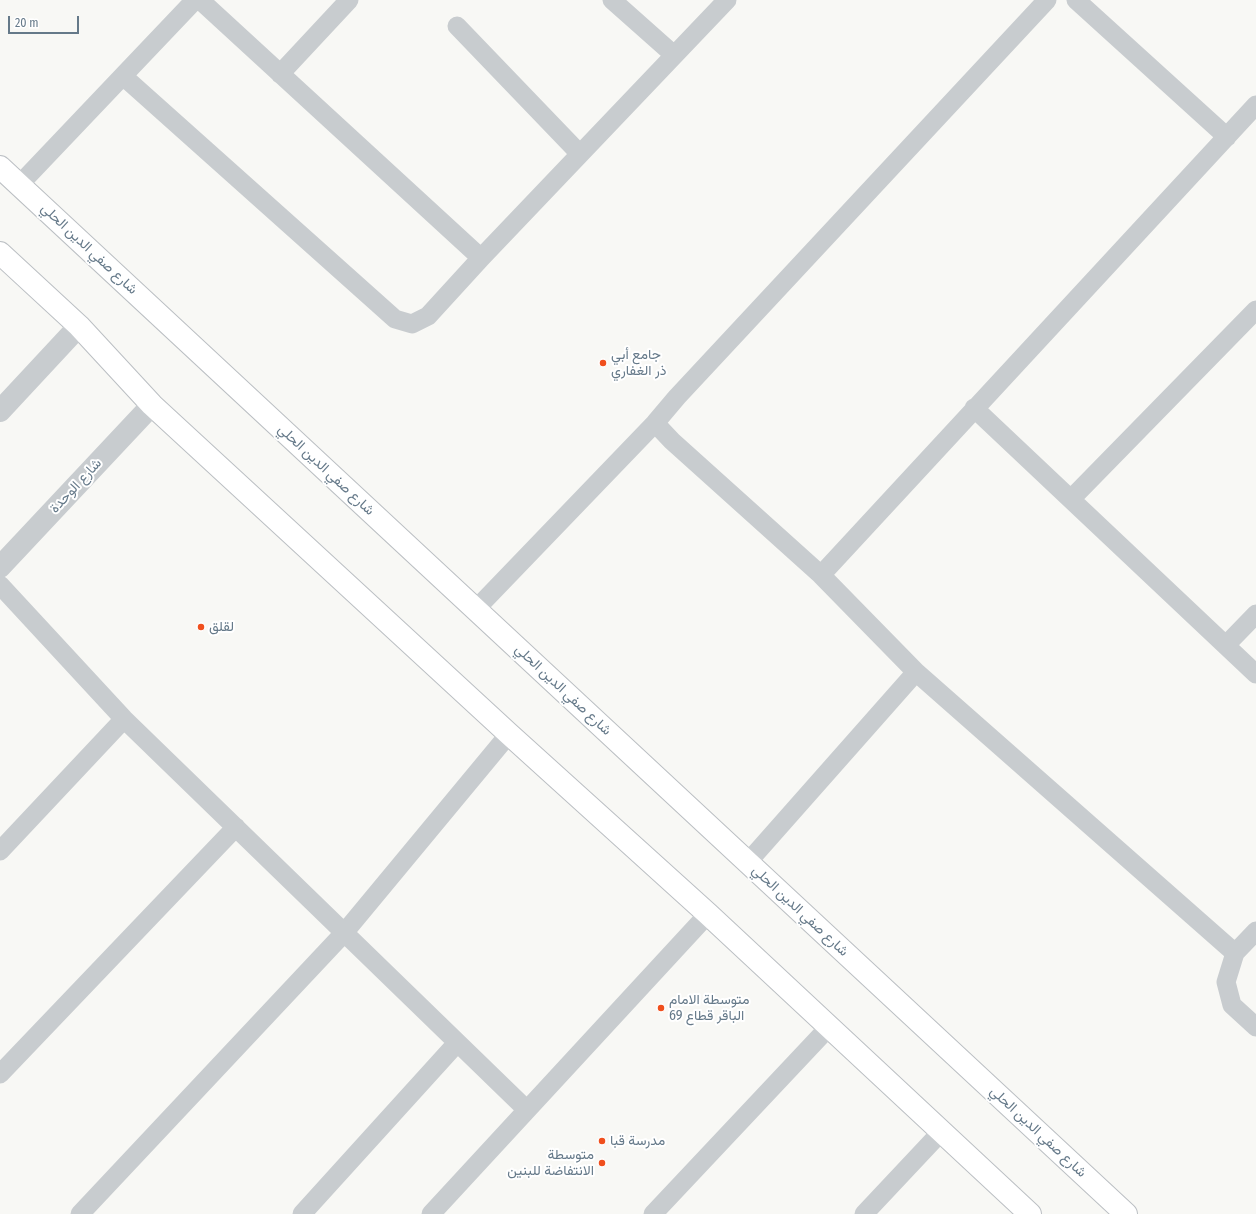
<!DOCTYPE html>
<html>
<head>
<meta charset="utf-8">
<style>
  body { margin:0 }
  #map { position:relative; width:1256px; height:1214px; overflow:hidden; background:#f8f8f5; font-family:"Fira Sans Condensed",sans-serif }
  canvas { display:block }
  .scale { position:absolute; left:8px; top:16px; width:71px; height:18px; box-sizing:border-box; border:2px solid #657989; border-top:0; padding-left:5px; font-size:12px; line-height:14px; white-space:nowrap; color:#657989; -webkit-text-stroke:3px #fff; paint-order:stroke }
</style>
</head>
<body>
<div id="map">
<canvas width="1256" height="1214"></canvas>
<div class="scale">20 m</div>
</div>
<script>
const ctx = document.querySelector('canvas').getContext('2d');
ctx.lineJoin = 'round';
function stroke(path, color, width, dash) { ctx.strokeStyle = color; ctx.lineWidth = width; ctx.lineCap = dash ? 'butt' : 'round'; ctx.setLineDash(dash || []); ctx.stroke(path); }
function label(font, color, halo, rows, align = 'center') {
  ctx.font = font + ' "Fira Sans Condensed",Vazirmatn,sans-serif'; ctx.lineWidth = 4; ctx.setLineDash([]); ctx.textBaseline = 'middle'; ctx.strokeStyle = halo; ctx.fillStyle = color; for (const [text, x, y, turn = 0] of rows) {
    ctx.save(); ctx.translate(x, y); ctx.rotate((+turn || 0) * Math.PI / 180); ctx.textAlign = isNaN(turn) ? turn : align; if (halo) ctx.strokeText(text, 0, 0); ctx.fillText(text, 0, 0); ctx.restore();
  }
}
const minor = new Path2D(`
  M 200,0 L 481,258
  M 612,0 L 674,55
  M 1076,0 L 1227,137
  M 457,26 L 580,154
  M 280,74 L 349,0
  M 123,76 L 395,319 L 412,324 L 428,316 L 481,258 L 727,0
  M 20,184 L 195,0
  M 974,408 L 1256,674
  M 655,423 L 672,441 L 821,575 L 916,672 L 1235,953 L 1226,982 L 1232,1005 L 1256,1027
  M 1071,499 L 1256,310
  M 821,575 L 1256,105
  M 0,585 L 124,719 L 527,1110
  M 476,609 L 655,423 L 677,397 L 1047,0
  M 1226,645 L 1256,614
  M 0,851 L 124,719
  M 748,862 L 916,672
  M 1235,953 L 1256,931
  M 0,1074 L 236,827
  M 80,1214 L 344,933 L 509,734
  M 302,1214 L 457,1043
  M 431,1214 L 708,914
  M 653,1214 L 829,1027
  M 864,1214 L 942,1131`);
const tertiary = new Path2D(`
  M 0,411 L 79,326
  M 0,567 L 152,405`);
const primary = new Path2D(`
  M 0,167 L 1126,1214
  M 0,253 L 79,326 L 152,405 L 509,734 L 708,914 L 1030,1214`);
const markers = [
  [603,363,4,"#f04f1d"],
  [201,627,4,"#f04f1d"],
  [661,1008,4,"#f04f1d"],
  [602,1141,4,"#f04f1d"],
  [602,1163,4,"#f04f1d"]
];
const streetNames = [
  ["شارع صفي الدين الحلي",89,249,43],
  ["شارع صفي الدين الحلي",326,470,43],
  ["شارع الوحدة",76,486,-47],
  ["شارع صفي الدين الحلي",563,690,43],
  ["شارع صفي الدين الحلي",800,911,43],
  ["شارع صفي الدين الحلي",1038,1132,43]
];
const poiNames = [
  ["جامع أبي",611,355],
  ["ذر الغفاري",611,371],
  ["لقلق",209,627],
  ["متوسطة الامام",669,1000],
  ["الباقر قطاع 69",669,1016],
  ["مدرسة قبا",610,1141],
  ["متوسطة",594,1155,"right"],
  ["الانتفاضة للبنين",594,1171,"right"]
];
stroke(primary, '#bbbfc3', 24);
stroke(minor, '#c8cccf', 19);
stroke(tertiary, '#c8cccf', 22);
stroke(primary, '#fff', 22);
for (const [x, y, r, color] of markers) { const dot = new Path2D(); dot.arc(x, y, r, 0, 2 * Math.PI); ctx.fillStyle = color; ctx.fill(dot); stroke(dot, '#fff', 1.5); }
label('14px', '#657989', '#fff', streetNames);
label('14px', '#657989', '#fff', poiNames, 'left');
</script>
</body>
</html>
